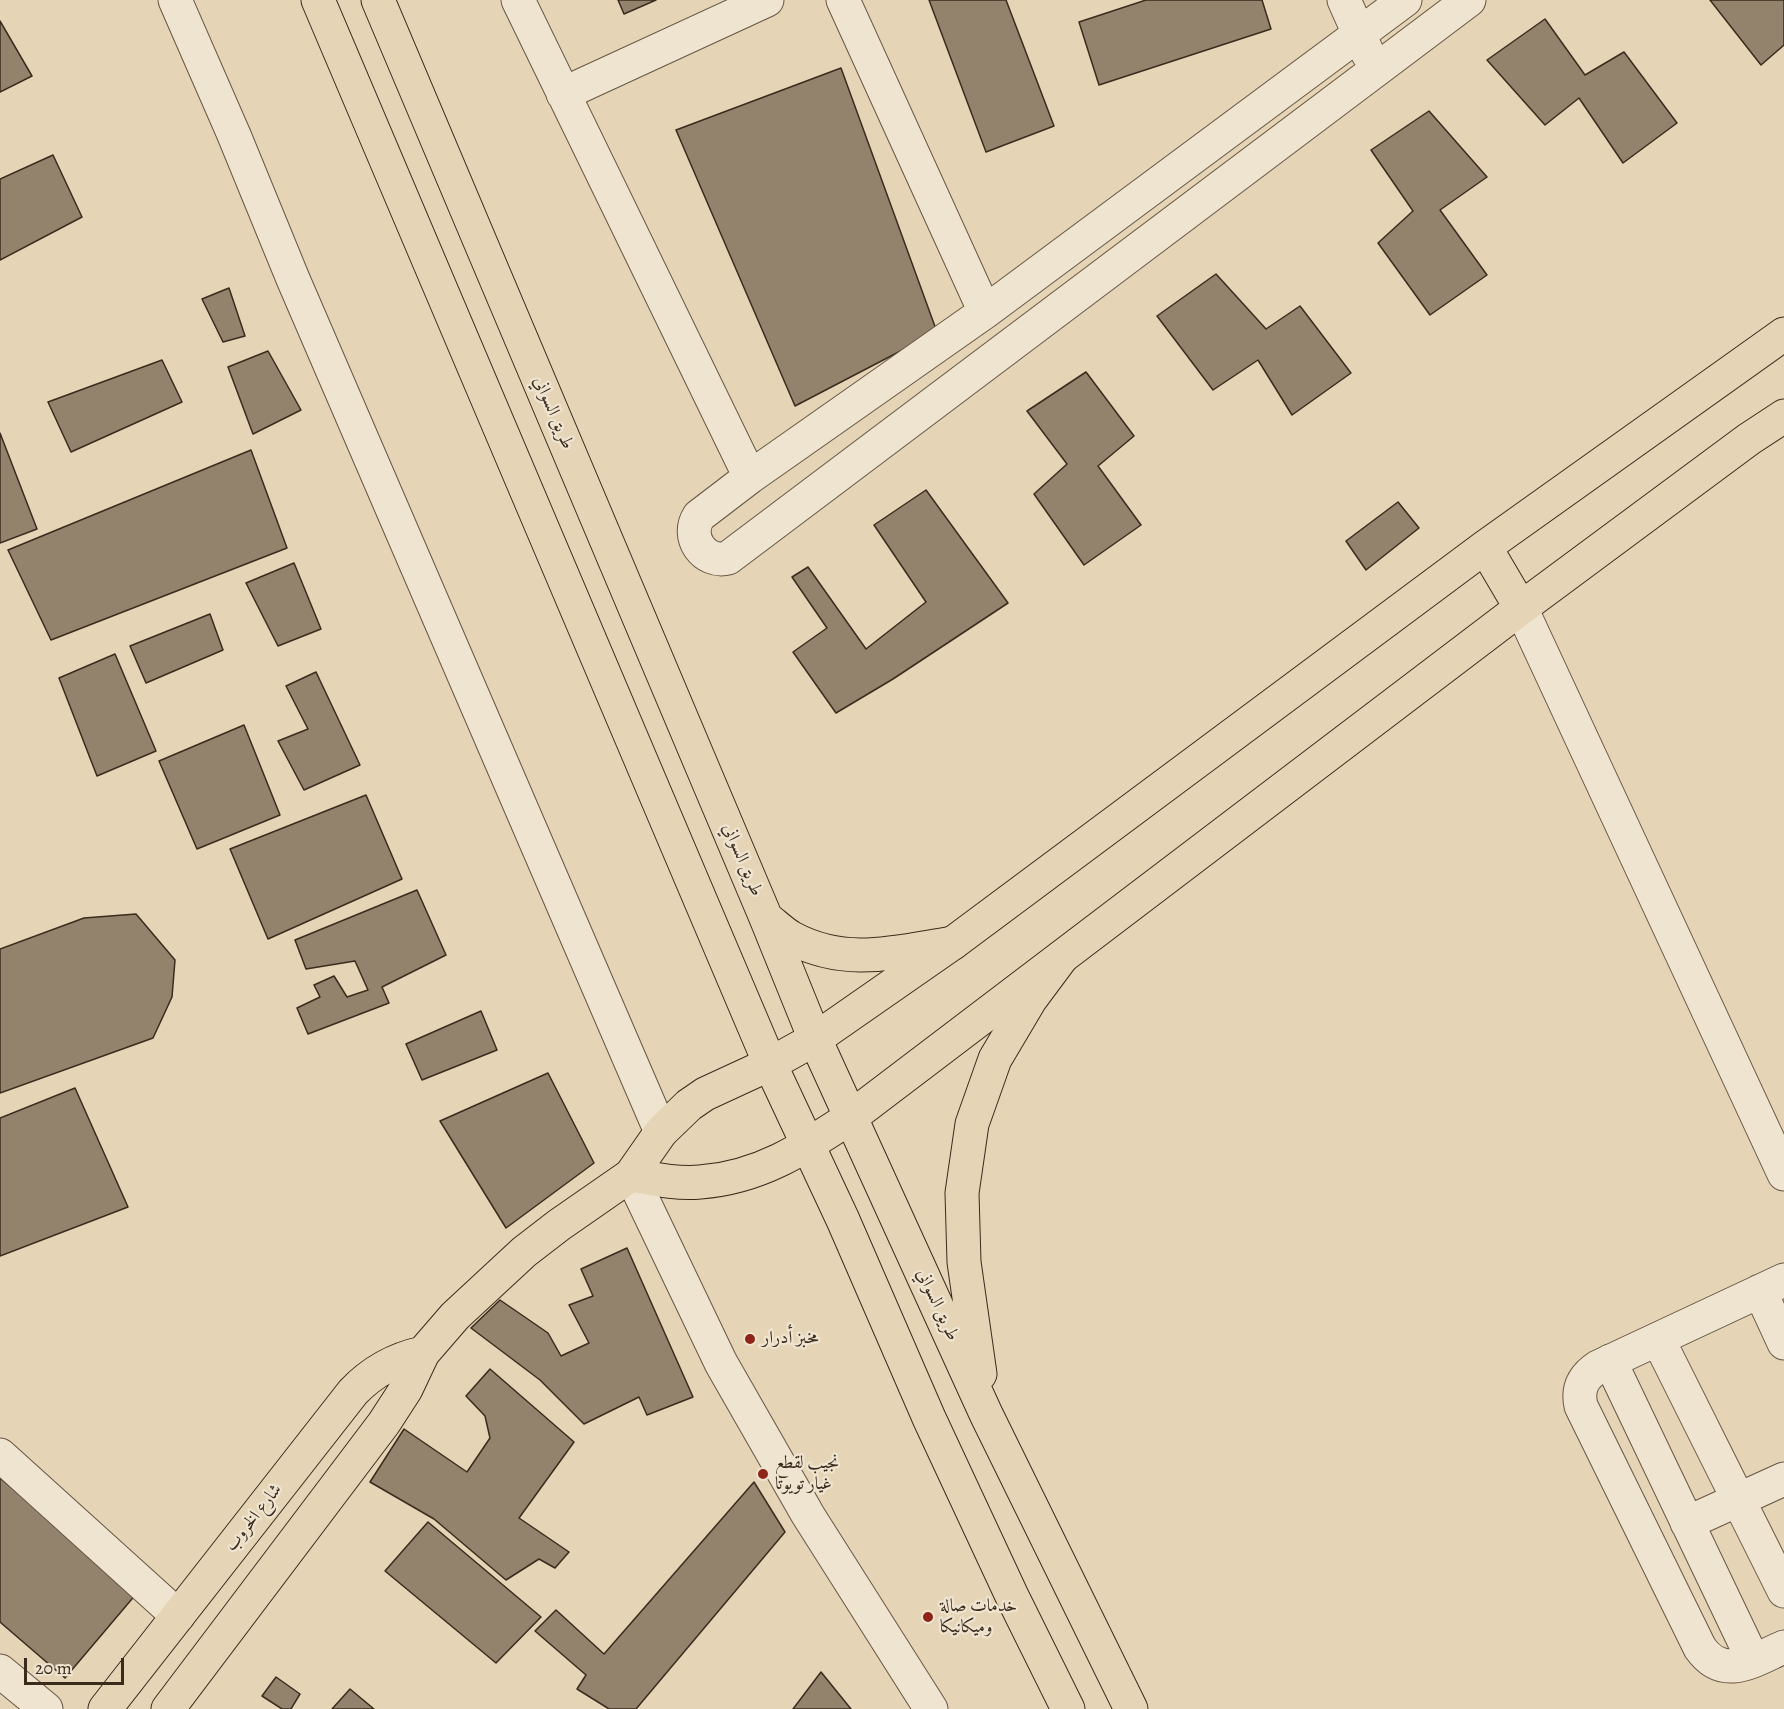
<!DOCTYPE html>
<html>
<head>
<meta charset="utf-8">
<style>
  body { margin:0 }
  #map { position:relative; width:1784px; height:1709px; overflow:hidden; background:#e5d5b6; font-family:Alegreya,serif }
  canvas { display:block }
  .scale { position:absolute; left:24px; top:1658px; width:100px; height:27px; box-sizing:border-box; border:3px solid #3b2b1d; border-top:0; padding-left:8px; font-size:18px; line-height:21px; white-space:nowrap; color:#3b2b1d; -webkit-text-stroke:4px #eee4d0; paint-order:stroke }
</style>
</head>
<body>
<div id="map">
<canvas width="1784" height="1709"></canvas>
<div class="scale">20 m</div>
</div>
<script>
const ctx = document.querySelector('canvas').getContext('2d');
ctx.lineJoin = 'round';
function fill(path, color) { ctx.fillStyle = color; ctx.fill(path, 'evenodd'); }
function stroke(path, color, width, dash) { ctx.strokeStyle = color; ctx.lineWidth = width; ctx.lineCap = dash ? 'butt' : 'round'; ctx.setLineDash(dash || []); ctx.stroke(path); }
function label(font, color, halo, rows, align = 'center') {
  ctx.font = font + ' Alegreya,Amiri,serif'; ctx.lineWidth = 4.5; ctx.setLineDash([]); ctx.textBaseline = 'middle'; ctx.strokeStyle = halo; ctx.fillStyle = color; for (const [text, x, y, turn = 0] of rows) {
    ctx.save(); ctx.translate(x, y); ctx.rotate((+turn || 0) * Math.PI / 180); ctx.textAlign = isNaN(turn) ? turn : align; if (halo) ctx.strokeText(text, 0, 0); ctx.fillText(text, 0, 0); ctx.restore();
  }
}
const building = new Path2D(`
  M 618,0 L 656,0 L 624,14 Z
  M 929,0 L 1006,0 L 1054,126 L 986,152 Z
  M 1146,0 L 1262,0 L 1271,29 L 1099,85 L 1079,22 Z
  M 1710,0 L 1784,0 L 1784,45 L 1761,65 Z
  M 1545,19 L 1585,75 L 1624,52 L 1677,123 L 1623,163 L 1579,98 L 1545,125 L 1487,60 Z
  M 0,21 L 32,76 L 0,92 Z
  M 841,68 L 937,332 L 795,406 L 676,130 Z
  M 1429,111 L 1487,177 L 1440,210 L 1487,275 L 1430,315 L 1378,243 L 1413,211 L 1371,150 Z
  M 53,155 L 82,217 L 0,260 L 0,179 Z
  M 1216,274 L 1266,329 L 1300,306 L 1351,373 L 1292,415 L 1258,360 L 1213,390 L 1157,316 Z
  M 229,288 L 245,336 L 223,342 L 202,299 Z
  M 268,351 L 301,410 L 253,434 L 228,367 Z
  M 162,360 L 182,402 L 71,452 L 48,402 Z
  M 1086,372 L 1134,436 L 1098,466 L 1141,525 L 1084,565 L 1034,494 L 1067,464 L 1027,411 Z
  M 0,433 L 37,529 L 0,543 Z
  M 251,450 L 287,548 L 51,640 L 8,550 Z
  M 926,490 L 1008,603 L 893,679 L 836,713 L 793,652 L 827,628 L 792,577 L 808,567 L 866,649 L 926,602 L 874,525 Z
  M 1398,502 L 1419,528 L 1366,570 L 1346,541 Z
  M 294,563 L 321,629 L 278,646 L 246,583 Z
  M 210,614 L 223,650 L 146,683 L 130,646 Z
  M 115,654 L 156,751 L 97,776 L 59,678 Z
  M 316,672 L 360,765 L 304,790 L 278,741 L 308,729 L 286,686 Z
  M 244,725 L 280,815 L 197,849 L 159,761 Z
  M 366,795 L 402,879 L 268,939 L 230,849 Z
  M 417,890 L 446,955 L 382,987 L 389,1003 L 308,1034 L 297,1008 L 320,997 L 314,985 L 334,976 L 347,997 L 368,990 L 355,961 L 306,969 L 295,940 Z
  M 136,914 L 175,960 L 172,997 L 153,1038 L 0,1093 L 0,949 L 84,918 Z
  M 481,1011 L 497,1050 L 422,1080 L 406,1044 Z
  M 548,1073 L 594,1163 L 506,1228 L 440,1121 Z
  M 75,1088 L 128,1207 L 0,1256 L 0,1118 Z
  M 627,1248 L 693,1397 L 647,1415 L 639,1397 L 584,1424 L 540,1380 L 471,1328 L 500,1300 L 548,1333 L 561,1356 L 589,1343 L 569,1305 L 593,1296 L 581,1269 Z
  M 490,1369 L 574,1442 L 519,1518 L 569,1552 L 555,1568 L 539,1559 L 506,1580 L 434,1519 L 370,1482 L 404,1429 L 467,1472 L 490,1438 L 485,1416 L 466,1396 Z
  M 0,1478 L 137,1593 L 65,1678 L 0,1622 Z
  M 754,1482 L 785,1532 L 636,1709 L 609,1709 L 577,1689 L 586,1675 L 535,1631 L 556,1610 L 604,1654 Z
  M 428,1522 L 541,1617 L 496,1663 L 385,1571 Z
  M 821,1672 L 851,1709 L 793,1709 Z
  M 276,1677 L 300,1694 L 291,1709 L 282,1709 L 262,1696 Z
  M 350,1689 L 374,1709 L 332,1709 Z`);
const minor = new Path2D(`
  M 175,0 L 234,135 L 293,279 L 661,1132
  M 518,0 L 750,477
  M 843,0 L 985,312
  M 1344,0 L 1368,54
  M 1405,0 L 985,312 L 750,477 L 699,516 C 685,537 704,564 728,558 L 1469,0
  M 563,94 L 767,0
  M 1521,608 L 1784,1174
  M 631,1175 L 721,1363 L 808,1515 L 931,1709
  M 1784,1280 L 1598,1367 C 1583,1377 1577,1388 1581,1406 L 1700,1648 C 1724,1682 1754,1660 1784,1647
  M 1760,1291 L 1784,1343
  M 1658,1339 L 1784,1591
  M 1610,1361 L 1753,1660
  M 0,1455 L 178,1616
  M 1687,1523 L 1784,1479
  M 0,1671 L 46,1709`);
const major = new Path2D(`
  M 1485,547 L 1521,608
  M 631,1175 C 654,1179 677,1184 700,1182 C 759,1178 803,1149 851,1117 L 1521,608 L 1749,439 L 1784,416
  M 105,1709 L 353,1392 C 372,1372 395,1359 423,1353
  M 168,1709 L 384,1423 L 406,1389 L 423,1353 L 455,1316 L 524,1252 L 559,1225 L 631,1175 L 661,1132 L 689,1105 L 705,1094 L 770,1064 L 815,1039 L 953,943 L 1485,547 L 1784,334`);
const highway = new Path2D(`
  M 318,0 L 770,1064 L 843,1220 L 929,1418 L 1011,1594 L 1068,1709
  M 378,0 L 766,918 L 815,1039 L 986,1414 L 1131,1709
  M 766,918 C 775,925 783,933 792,938 C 846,967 896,952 953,943
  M 980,1374 L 964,1262 L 962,1193 L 972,1124 L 995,1059 L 1030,1000 L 1062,957`);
const markers = [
  [750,1339,6,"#8f2418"],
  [763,1474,6,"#8f2418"],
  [928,1617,6,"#8f2418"]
];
const streetNames = [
  ["طريق السواني",553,413,67],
  ["طريق السواني",742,860,67],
  ["طريق السواني",937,1305,65],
  ["شارع الخروب",254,1518,-52]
];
const poiNames = [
  ["مخبز أدرار",762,1339],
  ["نجيب لقطع",775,1464],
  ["غيار تويوتا",775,1485],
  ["خدمات صالة",940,1607],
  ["وميكانيكا",940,1628]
];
fill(building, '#93836d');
stroke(building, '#3b2b1d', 1.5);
stroke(minor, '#665643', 35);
stroke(major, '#3b2b1d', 35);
stroke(highway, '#3b2b1d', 35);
stroke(minor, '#eee4d0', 33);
stroke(major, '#e5d5b6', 33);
stroke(highway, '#e5d5b6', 33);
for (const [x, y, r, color] of markers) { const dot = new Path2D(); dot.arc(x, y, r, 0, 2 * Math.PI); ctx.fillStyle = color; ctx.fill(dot); stroke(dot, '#eee4d0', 2); }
label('18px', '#3b2b1d', '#eee4d0', streetNames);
label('18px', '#3b2b1d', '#eee4d0', poiNames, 'left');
</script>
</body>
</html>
